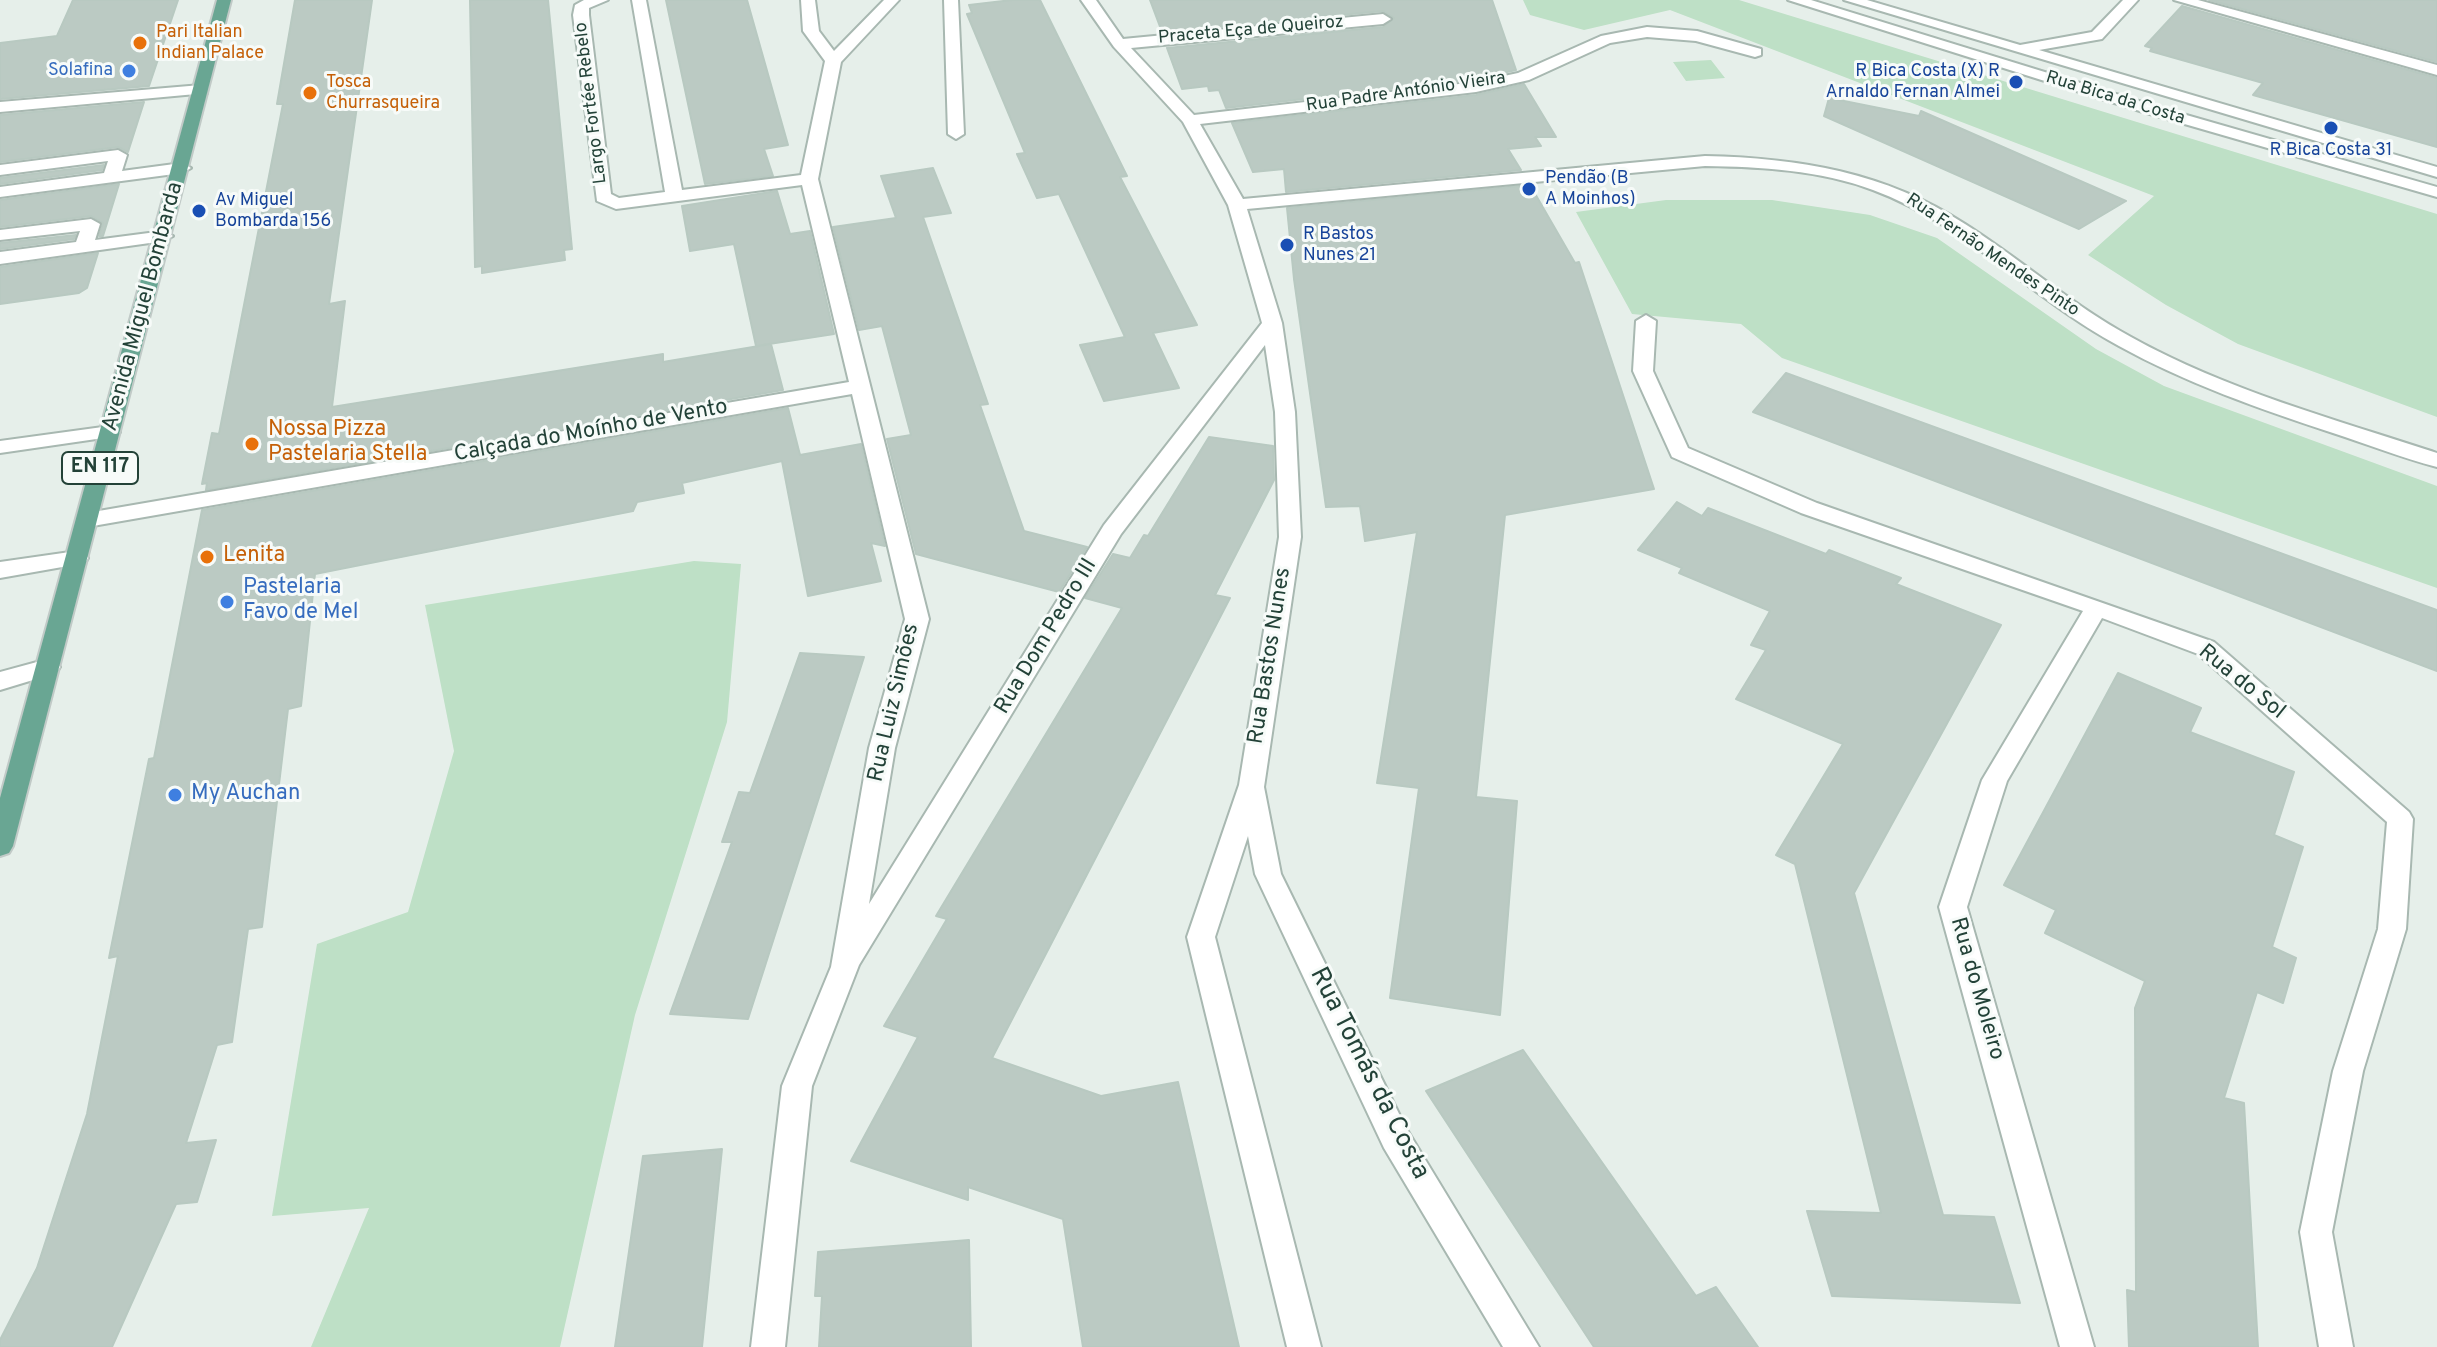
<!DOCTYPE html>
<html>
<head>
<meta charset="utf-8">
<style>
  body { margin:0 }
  canvas { display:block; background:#e6efea }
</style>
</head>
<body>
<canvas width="2437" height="1347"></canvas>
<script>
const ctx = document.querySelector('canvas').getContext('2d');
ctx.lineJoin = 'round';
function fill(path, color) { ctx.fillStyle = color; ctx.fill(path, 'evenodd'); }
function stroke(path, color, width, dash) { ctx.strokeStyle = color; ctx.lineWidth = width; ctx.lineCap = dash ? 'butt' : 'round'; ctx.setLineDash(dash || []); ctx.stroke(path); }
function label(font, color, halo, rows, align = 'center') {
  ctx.font = font + ' Overpass,sans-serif'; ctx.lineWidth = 6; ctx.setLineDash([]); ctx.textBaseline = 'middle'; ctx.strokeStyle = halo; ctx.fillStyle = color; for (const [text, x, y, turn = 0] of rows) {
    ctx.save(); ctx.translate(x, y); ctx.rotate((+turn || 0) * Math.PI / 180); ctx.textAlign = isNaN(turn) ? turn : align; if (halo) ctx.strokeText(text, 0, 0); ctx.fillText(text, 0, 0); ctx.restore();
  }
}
const green = new Path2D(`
  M 1523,0 L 1739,0 L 2437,214 L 2437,417 L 2238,344 L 2166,305 L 2088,255 L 2154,196 L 1670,10 L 1584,30 L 1530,15 Z
  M 1711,60 L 1725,78 L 1686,81 L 1673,62 Z
  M 1666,200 L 1772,200 L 1870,215 L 1937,238 L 2096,349 L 2164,386 L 2437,486 L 2437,588 L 1782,358 L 1741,324 L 1632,314 L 1576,212 Z
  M 694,561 L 741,564 L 727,722 L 635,1015 L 560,1347 L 311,1347 L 369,1208 L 272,1216 L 317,944 L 408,912 L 454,751 L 425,605 Z`);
const building = new Path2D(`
  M 73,0 L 178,0 L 149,86 L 0,99 L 0,43 L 57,36 Z
  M 295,0 L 372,0 L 329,304 L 345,301 L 332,407 L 663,354 L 663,362 L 771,344 L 783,390 L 206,490 L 207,483 L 202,484 L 212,433 L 219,434 L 283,104 L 277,104 Z
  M 470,0 L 548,0 L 572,249 L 564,250 L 565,260 L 482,273 L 482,266 L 475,267 Z
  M 666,0 L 747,0 L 788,145 L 764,149 L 773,176 L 705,184 Z
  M 1012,0 L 1040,0 L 1127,176 L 1120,177 L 1197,325 L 1153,333 L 1179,388 L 1104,401 L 1080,345 L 1125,337 L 1059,194 L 1037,198 L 1017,154 L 1025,153 L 967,14 L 972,13 L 969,5 Z
  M 1150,0 L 1492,0 L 1516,70 L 1476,79 L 1226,108 L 1219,90 L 1209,91 L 1208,86 L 1182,89 L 1167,48 L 1383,27 L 1394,18 L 1383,11 L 1162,32 Z
  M 2209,0 L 2437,0 L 2437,62 Z
  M 2182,6 L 2437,78 L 2437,147 L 2253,95 L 2263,83 L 2150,51 L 2152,48 L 2145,46 Z
  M 1524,84 L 1556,137 L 1535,137 L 1541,146 L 1508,149 L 1521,170 L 1286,192 L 1284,169 L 1253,172 L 1232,123 L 1476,95 Z
  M 1829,98 L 1919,116 L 1921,111 L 2126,201 L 2079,229 L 1824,116 Z
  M 144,102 L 128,152 L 118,147 L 0,162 L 0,115 Z
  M 104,165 L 102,170 L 0,184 L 0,178 Z
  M 933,168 L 951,213 L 923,217 L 988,404 L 980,405 L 1024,531 L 1087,547 L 1059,592 L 916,554 L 887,439 L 911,435 L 882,326 L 859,330 L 833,227 L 896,218 L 881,176 Z
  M 119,184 L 103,236 L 99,236 L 103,223 L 91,216 L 0,227 L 0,200 Z
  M 1530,185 L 1575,263 L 1579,262 L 1654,489 L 1505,515 L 1476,797 L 1517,801 L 1500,1015 L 1390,998 L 1419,788 L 1377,783 L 1417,532 L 1365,541 L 1360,506 L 1326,507 L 1294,279 L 1287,208 Z
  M 777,191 L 790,234 L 810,231 L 834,334 L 756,346 L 734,244 L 690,251 L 682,206 Z
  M 76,235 L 74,239 L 0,249 L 0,243 Z
  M 98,253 L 87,288 L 79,293 L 0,304 L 0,267 Z
  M 1786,373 L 2437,610 L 2437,671 L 1753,412 Z
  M 788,408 L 800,455 L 861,444 L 885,546 L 871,543 L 881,581 L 808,596 L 782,461 L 682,483 L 684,493 L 637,502 L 633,511 L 315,574 L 301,706 L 288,709 L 262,927 L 248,929 L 232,1042 L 217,1045 L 186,1143 L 216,1140 L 197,1202 L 176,1204 L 112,1347 L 0,1347 L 0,1340 L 37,1268 L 87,1114 L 118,956 L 109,958 L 149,759 L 154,758 L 202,510 Z
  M 1209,437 L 1273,446 L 1274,480 L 1215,595 L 1230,598 L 992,1058 L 1101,1096 L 1178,1082 L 1239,1347 L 1083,1347 L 1063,1219 L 968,1187 L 968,1200 L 851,1161 L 918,1037 L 884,1026 L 947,919 L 936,916 L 1122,608 L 1085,598 L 1113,554 L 1130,558 L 1144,535 L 1148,536 Z
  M 1677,502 L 1702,516 L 1708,508 L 1826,554 L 1829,550 L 1901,578 L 1896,584 L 2001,625 L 1854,893 L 1943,1215 L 1994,1217 L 2020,1303 L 1832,1296 L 1807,1211 L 1881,1213 L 1795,864 L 1776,855 L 1843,744 L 1736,699 L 1766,650 L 1751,645 L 1770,611 L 1679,573 L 1682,568 L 1638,550 Z
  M 800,653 L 864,657 L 748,1019 L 670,1014 L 732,842 L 722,842 L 739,792 L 750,793 Z
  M 2118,673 L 2201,708 L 2190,732 L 2294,772 L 2274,835 L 2303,847 L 2272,947 L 2296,958 L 2283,1003 L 2257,992 L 2224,1098 L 2244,1103 L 2258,1347 L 2129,1347 L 2127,1290 L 2136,1292 L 2135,1008 L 2145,981 L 2045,933 L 2056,910 L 2004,885 Z
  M 1523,1050 L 1696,1296 L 1716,1287 L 1758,1347 L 1594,1347 L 1426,1091 Z
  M 722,1149 L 702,1347 L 615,1347 L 643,1156 Z
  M 969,1240 L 971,1347 L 819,1347 L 822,1296 L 815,1296 L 818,1252 Z`);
const minor = new Path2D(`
  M 584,0 L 608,0 L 589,8 L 589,15 L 611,194 L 619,198 L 665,192 L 632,0 L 646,0 L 682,190 L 801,175 L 825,61 L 803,31 L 801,0 L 815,0 L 819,31 L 834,51 L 884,0 L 899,0 L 841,62 L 818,179 L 929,619 L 895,748 L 869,904 L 1104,525 L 1262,323 L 1228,205 L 1183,122 L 1114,47 L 1081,0 L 1096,0 L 1123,39 L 1383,14 L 1391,19 L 1383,24 L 1131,48 L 1194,115 L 1476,82 L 1518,73 L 1601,36 L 1647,27 L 1697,31 L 1761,49 L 1761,55 L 1755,57 L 1696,41 L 1647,37 L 1610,43 L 1529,80 L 1476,92 L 1200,124 L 1243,199 L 1705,156 C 1799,158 1885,172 1965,224 C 2022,260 2072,305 2131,337 C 2226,390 2334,419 2437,453 L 2437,467 C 2402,458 2367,444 2333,433 C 2260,409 2186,383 2119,346 C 2033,300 1965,224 1873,190 C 1820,170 1761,167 1705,166 L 1247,209 L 1282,323 L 1295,412 L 1301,537 L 1264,787 L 1281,874 L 1406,1128 L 1539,1347 L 1503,1347 L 1384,1148 L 1255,874 L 1248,836 L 1215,937 L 1321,1347 L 1287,1347 L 1187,937 L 1239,785 L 1279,537 L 1275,412 L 1265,345 L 1121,534 L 859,965 L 812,1086 L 785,1347 L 751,1347 L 782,1086 L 831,967 L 869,748 L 905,619 L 852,394 L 87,527 L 76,520 L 87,513 L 849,382 L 802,185 L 616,209 L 597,201 L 573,15 L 575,5 Z
  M 944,0 L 958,0 L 964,134 L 956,139 L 948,134 Z
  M 1788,0 L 1811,0 L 2155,106 L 2437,187 L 2437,197 L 2143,112 Z
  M 1844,0 L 1867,0 L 2020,45 L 2092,32 L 2123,0 L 2138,0 L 2102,39 L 2039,50 L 2437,167 L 2437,177 Z
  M 2174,0 L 2198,0 L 2437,65 L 2437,75 Z
  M 201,85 L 207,87 L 207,93 L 0,112 L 0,102 Z
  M 118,150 L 127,155 L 122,171 L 182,163 L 191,168 L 182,173 L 0,197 L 0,187 L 104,173 L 108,161 L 0,175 L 0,165 Z
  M 91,219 L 100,224 L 95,240 L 164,231 L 173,236 L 164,241 L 0,264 L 0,252 L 76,242 L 80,231 L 0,240 L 0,230 Z
  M 1646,315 L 1656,321 L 1653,371 L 1688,448 L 1817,503 L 2214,642 L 2409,812 L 2413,819 L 2406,929 L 2363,1071 L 2332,1232 L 2353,1347 L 2319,1347 L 2300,1232 L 2333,1071 L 2378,929 L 2387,822 L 2198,654 L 2102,618 L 2007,781 L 1967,907 L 2094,1347 L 2060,1347 L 1939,907 L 1982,780 L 2083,611 L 1801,513 L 1672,457 L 1633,371 L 1636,321 Z
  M 110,426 L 117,428 L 120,432 L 117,436 L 0,453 L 0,441 Z
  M 77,551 L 85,553 L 88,558 L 85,563 L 0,578 L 0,562 Z
  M 48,659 L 56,661 L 60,667 L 56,673 L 0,690 L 0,672 Z`);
const major = new Path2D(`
  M 217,0 L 231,0 L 13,846 L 9,853 L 0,856 L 0,798 Z`);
const markers = [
  [140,43,8,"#e8710a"],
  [129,71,8,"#3f7fe0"],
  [2016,82,8,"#1a4fb4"],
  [310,93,8,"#e8710a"],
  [2331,128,8,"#1a4fb4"],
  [1529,189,8,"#1a4fb4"],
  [199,211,8,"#1a4fb4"],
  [1287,245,8,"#1a4fb4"],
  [252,444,8,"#e8710a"],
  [207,557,8,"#e8710a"],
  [227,602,8,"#3f7fe0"],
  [175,795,8,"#3f7fe0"]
];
const farStreetnames = [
  ["Praceta Eça de Queiroz",1251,31,-5],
  ["Rua Padre António Vieira",1406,93,-8],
  ["Rua Bica da Costa",2115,99,17],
  ["Largo Fortée Rebelo",592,103,-97],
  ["Rua Fernão Mendes Pinto",1992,256,34]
];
const farFoodnames = [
  ["Pari Italian",156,33],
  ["Indian Palace",156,54],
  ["Tosca",326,83],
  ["Churrasqueira",326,104]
];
const farShopnames = [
  ["Solafina",113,71]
];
const farTransitnames = [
  ["R Bica Costa (X) R",2000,72,"right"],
  ["Arnaldo Fernan Almei",2000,93,"right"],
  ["R Bica Costa 31",2331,151,"center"],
  ["Pendão (B",1545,179],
  ["A Moinhos)",1545,200],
  ["Av Miguel",215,201],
  ["Bombarda 156",215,222],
  ["R Bastos",1303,235],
  ["Nunes 21",1303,256]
];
const shields = [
  [100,468,76]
];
const shieldNames = [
  ["EN 117",100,468]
];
const streetNames = [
  ["Avenida Miguel Bombarda",144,307,-75],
  ["Calçada do Moínho de Vento",591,432,-10],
  ["Rua Dom Pedro III",1047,637,-59],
  ["Rua Bastos Nunes",1271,656,-81],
  ["Rua do Sol",2241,683,39],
  ["Rua Luiz Simões",895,703,-77],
  ["Rua do Moleiro",1976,989,74]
];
const foodNames = [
  ["Nossa Pizza",268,431],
  ["Pastelaria Stella",268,456],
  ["Lenita",223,557]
];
const shopNames = [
  ["Pastelaria",243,589],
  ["Favo de Mel",243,614],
  ["My Auchan",191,795]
];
const nearStreetnames = [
  ["Rua Tomás da Costa",1368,1074,63]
];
fill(green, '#bee0c6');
fill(building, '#bbcac3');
stroke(building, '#b8c9c1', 2);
stroke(minor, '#a8b8b1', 4);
stroke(major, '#c1cac7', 4);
fill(minor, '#fff');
fill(major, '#69a693');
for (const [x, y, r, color] of markers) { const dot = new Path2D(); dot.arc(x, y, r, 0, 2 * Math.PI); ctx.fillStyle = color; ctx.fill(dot); stroke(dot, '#f7fbf9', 3); }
label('18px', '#234238', '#f7fbf9', farStreetnames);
label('18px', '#c56008', '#f7fbf9', farFoodnames, 'left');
label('18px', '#366cbe', '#f7fbf9', farShopnames, 'right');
label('18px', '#164399', '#f7fbf9', farTransitnames, 'left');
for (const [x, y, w] of shields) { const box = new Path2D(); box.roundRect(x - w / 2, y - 16, w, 32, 6); ctx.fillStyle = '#f7fbf9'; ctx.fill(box); stroke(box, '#234238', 2); }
label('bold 20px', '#234238', null, shieldNames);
label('22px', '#234238', '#f7fbf9', streetNames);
label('22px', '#c56008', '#f7fbf9', foodNames, 'left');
label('22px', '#366cbe', '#f7fbf9', shopNames, 'left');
label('26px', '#234238', '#f7fbf9', nearStreetnames);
</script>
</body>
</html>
